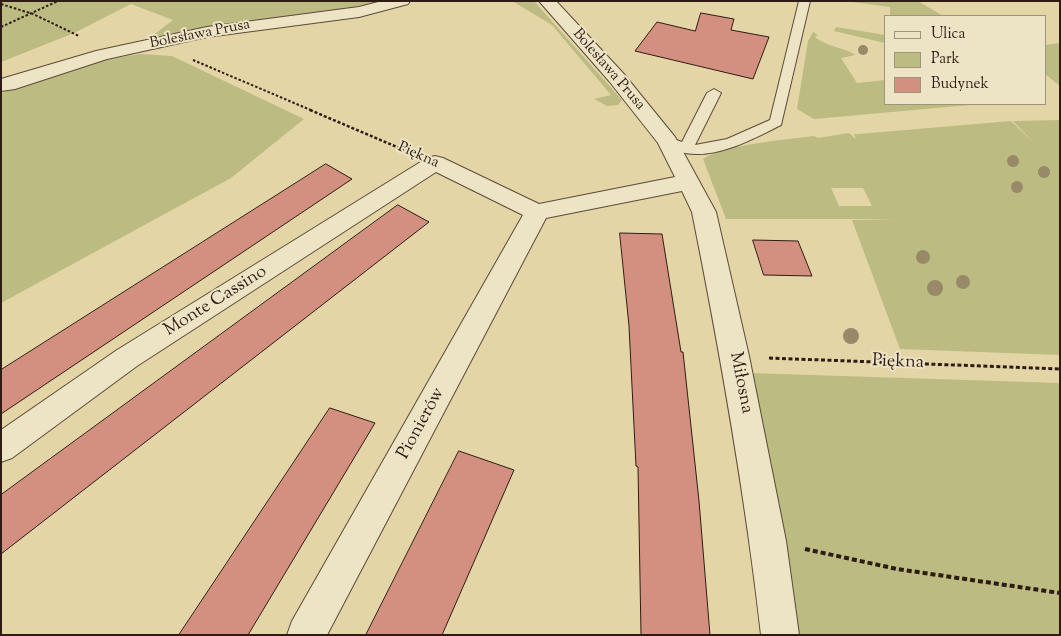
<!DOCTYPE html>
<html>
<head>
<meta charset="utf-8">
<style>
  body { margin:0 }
  #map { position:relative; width:1061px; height:636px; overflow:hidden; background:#e4d5a7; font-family:"Sorts Mill Goudy",serif }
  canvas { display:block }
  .frame { position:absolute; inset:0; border:2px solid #2e1c14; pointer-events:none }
  .legend { position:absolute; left:884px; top:15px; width:162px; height:90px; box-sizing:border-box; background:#ede4c6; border:1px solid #a1947f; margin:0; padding:6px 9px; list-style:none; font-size:15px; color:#2e1c14 }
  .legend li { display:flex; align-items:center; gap:10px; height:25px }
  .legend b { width:25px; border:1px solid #a1947f }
</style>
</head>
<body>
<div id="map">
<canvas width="1061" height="636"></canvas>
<div class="frame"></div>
<ul class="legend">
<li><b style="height:6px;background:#ede4c6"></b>Ulica</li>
<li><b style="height:14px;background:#bcbb82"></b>Park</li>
<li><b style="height:14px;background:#d39080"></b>Budynek</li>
</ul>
</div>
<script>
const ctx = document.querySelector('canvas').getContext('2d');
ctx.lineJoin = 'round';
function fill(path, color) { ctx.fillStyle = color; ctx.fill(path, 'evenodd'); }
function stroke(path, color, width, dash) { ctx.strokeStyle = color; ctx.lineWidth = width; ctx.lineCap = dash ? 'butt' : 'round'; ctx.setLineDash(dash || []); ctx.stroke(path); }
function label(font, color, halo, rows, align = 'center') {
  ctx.font = font + ' "Sorts Mill Goudy",serif'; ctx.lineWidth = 4; ctx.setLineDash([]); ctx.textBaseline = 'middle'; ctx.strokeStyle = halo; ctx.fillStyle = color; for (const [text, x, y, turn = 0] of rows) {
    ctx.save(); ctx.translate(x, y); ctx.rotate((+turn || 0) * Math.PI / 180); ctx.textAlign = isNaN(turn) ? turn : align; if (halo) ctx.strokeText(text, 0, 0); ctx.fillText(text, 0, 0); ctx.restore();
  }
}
const green = new Path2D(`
  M 1,1 L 385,1 L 367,6 L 242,22 L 148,39 L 173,20 L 131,4 L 74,33 L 1,62 Z
  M 512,1 L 534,1 L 622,100 L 618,105 L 607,106 L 594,99 L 611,95 L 552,25 Z
  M 918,1 L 943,16 L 890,16 L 890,7 L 852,2 Z
  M 836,27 L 885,35 L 885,43 L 834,31 Z
  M 813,32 L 818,35 L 815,37 C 827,47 849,49 855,55 L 841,58 L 857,83 L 885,80 L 885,104 L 981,104 L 814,119 L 797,109 L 808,41 Z
  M 1060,43 L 1060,86 L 1045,74 L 1045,45 Z
  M 139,54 L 172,56 L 304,119 L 231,178 L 1,303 L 1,93 L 99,61 Z
  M 1060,120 L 1060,355 L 900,349 L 852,220 L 898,219 L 726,219 L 703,159 C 726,144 785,140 814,136 L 818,138 L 849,133 L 856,139 L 854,134 L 858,134 L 1011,121 L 1033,142 L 1013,121 ZM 831,188 L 863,188 L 872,206 L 839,206 Z
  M 749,373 L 1060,383 L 1060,635 L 787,635 Z`);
const building = new Path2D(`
  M 701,13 L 734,19 L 731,30 L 769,37 L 753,79 L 635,51 L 657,22 L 695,31 Z
  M 326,164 L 352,179 L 1,414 L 1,370 Z
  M 398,205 L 429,222 L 1,554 L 1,495 Z
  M 620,233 L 662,234 L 681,352 L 683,352 L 699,501 L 710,635 L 641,635 L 638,467 L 636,466 L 629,326 Z
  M 753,240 L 798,241 L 812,276 L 764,275 Z
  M 330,408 L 375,423 L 248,635 L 179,635 Z
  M 459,451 L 514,470 L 442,635 L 366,635 Z`);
const pathFar3 = new Path2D(`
  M 1,4 L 33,14 L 79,36
  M 1,27 L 58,1
  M 193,60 L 313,111`);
const pathFar2 = new Path2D(`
  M 310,110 L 404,150`);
const pathFar1 = new Path2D(`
  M 769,358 L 1060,369`);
const path = new Path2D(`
  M 805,549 L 897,569 L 1060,593`);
const lane = new Path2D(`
  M 799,1 L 810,1 L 781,125 C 753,139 717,159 685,153 C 677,152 670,147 663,144 L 661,141 L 663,138 L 668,137 L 682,142 L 707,93 L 714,89 L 721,93 L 695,145 L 727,139 L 770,120 Z`);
const street = new Path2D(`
  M 382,1 L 410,1 L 408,4 L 359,17 L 207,37 L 107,59 L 15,89 L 1,91 L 1,79 L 96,51 L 207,27 L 359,7 Z
  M 539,1 L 556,1 L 623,73 L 675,137 L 716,212 L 749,356 L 786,541 L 799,635 L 761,635 C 745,493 720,352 692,212 L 682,191 L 546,218 L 327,635 L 287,635 L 292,621 L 523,215 L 436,172 L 137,366 L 12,458 L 1,462 L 1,430 L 117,350 L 427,158 L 435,156 L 443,158 L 539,204 L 675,177 L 658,143 L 609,81 Z`);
const trees = [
  [863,50,5],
  [1013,161,6],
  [1044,172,6],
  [1017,187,6],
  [923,257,7],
  [963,282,7],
  [935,288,8],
  [851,336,8]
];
const farStreetnames = [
  ["Bolesława Prusa",200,35,-11],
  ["Bolesława Prusa",608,70,49],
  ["Piękna",418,156,24]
];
const streetNames = [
  ["Monte Cassino",216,302,-32],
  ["Piękna",898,363,2],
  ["Miłosna",740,383,79],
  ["Pionierów",422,424,-61]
];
fill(green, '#bcbb82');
fill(building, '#d39080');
stroke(building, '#2e1c14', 1);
stroke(lane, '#5c4a39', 2);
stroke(street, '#5c4a39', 2);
stroke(pathFar3, '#2e1c14', 2, [2.5, 2]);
stroke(pathFar2, '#2e1c14', 2.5, [3, 2]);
stroke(pathFar1, '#2e1c14', 3, [4, 2.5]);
stroke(path, '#2e1c14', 4, [5, 3]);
fill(lane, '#ede4c6');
fill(street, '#ede4c6');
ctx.fillStyle = '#988a68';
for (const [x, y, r] of trees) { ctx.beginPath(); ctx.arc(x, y, r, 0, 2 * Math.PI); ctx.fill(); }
label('15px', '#2e1c14', '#ede4c6', farStreetnames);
label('18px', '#2e1c14', '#ede4c6', streetNames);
</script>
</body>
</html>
